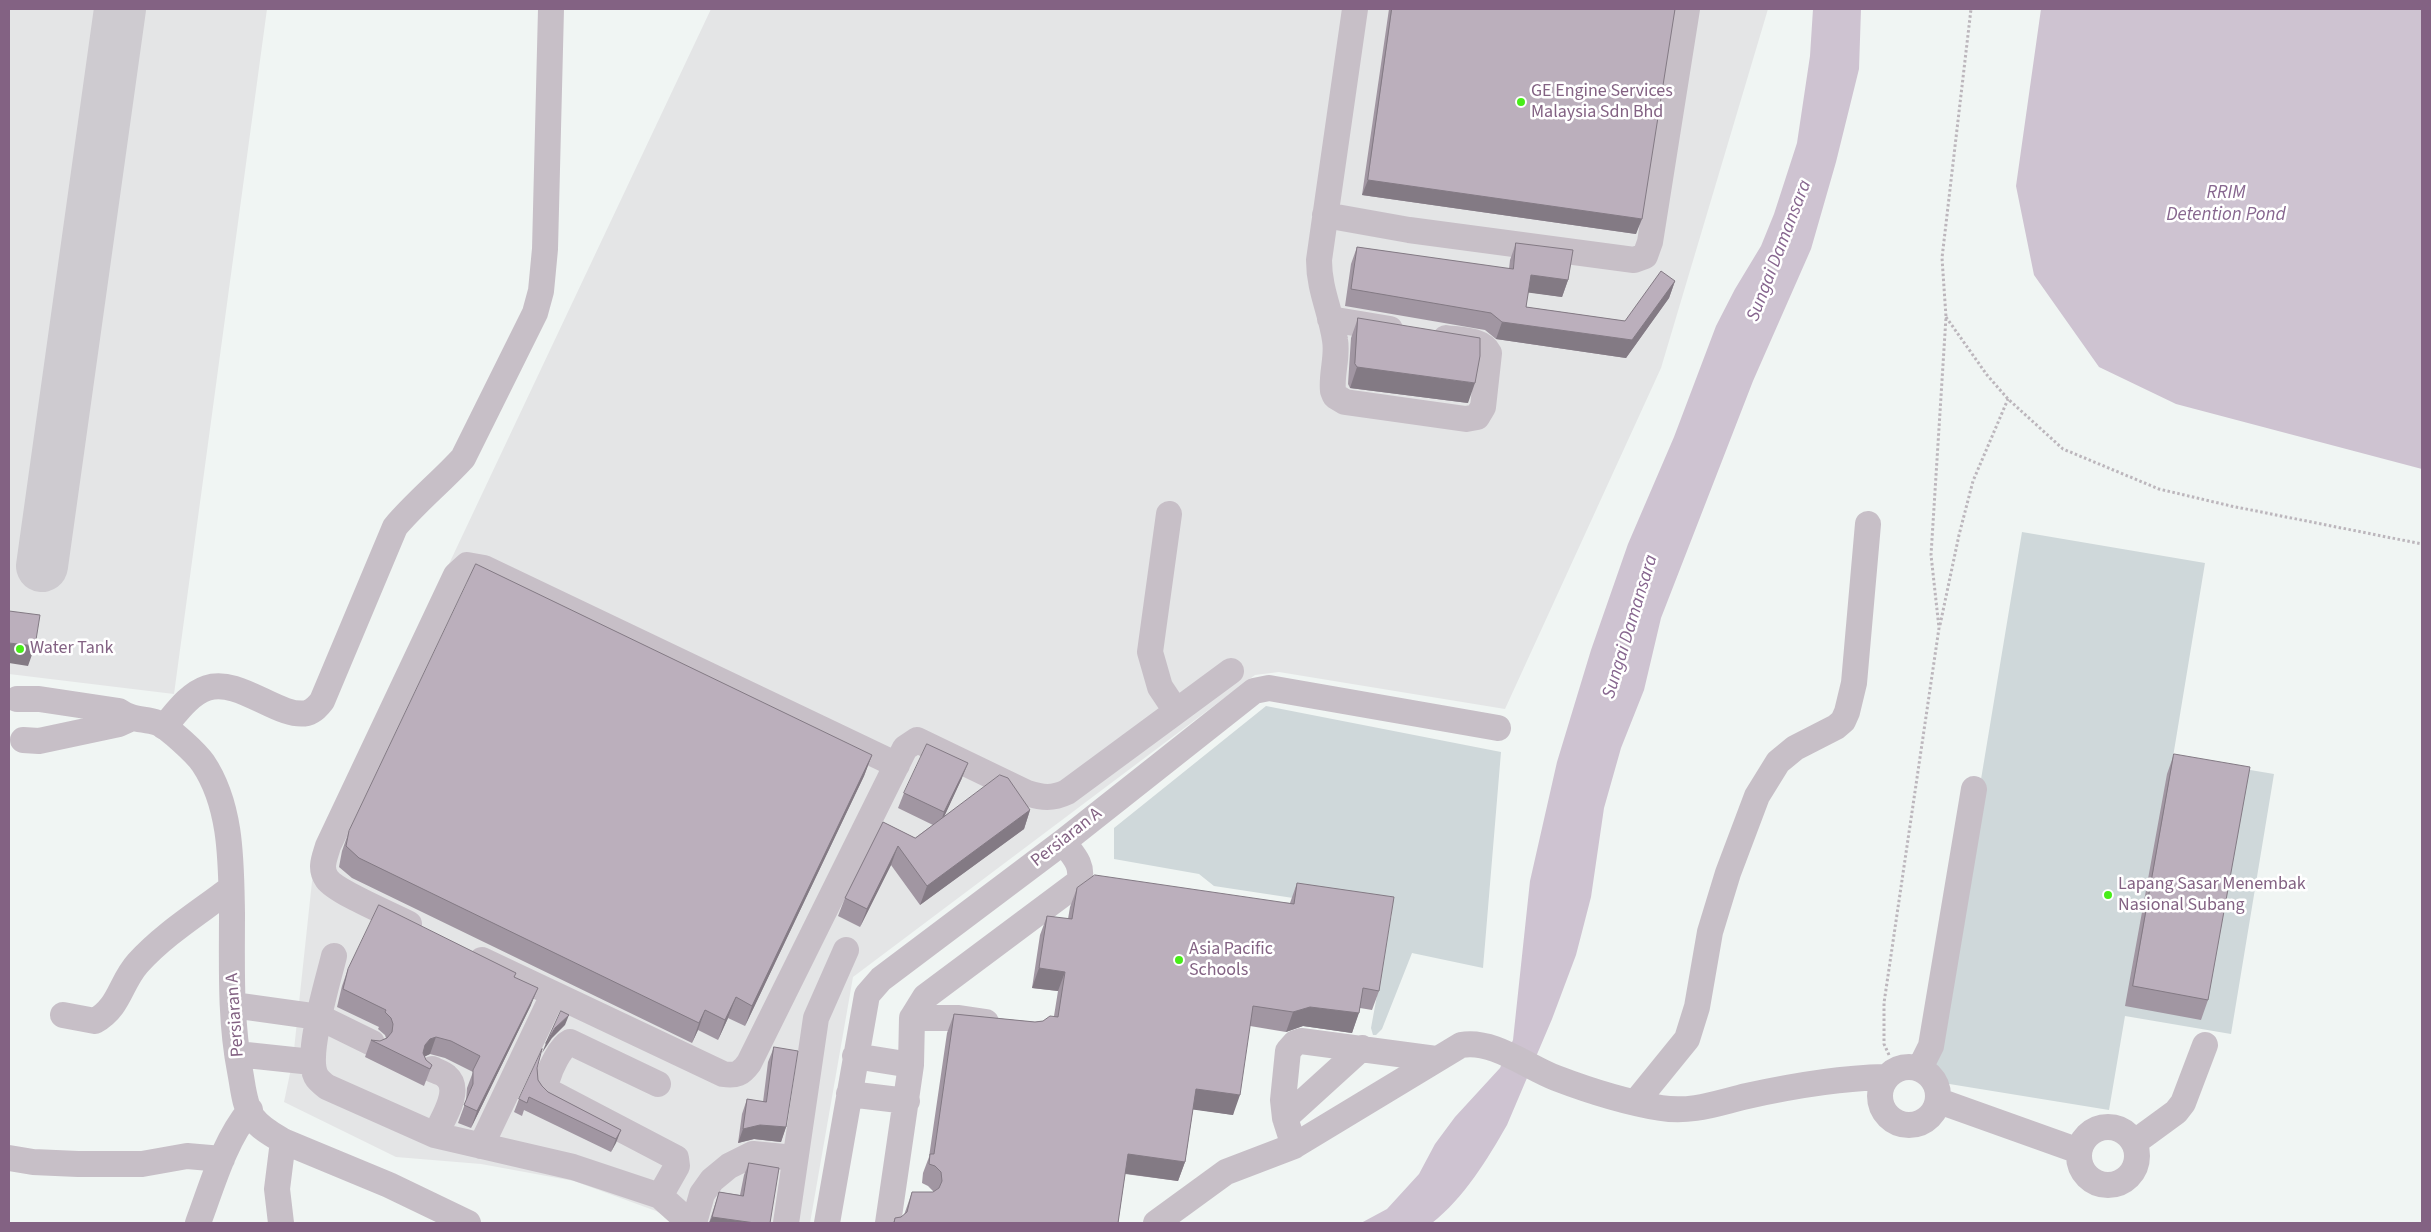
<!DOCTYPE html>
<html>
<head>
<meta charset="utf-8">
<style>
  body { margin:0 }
  #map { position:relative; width:2431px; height:1232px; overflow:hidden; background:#f0f5f3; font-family:"Source Sans 3",sans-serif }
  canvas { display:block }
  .frame { position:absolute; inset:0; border:10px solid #836283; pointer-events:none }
</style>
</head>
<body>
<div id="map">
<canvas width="2431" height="1232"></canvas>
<div class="frame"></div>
</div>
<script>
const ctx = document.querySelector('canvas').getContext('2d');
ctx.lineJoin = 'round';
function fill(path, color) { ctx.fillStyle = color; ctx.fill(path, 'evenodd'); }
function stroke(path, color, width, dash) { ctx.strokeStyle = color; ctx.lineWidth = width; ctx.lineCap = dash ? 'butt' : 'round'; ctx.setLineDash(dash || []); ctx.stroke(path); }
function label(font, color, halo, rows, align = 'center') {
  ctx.font = font + ' "Source Sans 3",sans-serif'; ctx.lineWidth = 5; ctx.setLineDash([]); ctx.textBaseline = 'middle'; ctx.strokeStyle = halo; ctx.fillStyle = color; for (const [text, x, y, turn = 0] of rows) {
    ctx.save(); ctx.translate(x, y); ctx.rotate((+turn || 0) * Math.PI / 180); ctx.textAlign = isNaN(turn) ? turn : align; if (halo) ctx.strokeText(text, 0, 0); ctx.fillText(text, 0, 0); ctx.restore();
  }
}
const built = new Path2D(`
  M 9,9 L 267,9 L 174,694 L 9,674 Z
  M 711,9 L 1768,9 L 1661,368 L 1505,709 L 1279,672 L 1255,675 L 853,977 L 810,1223 L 680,1223 L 656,1211 L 574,1181 L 481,1164 L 396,1157 L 284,1102 L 293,1059 L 314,863 L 448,566 Z`);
const green = new Path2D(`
  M 2022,532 L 2205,563 L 2173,757 L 2274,774 L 2231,1034 L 2125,1016 L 2109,1110 L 1931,1081 Z
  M 1266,706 L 1501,752 L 1483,968 L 1412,953 L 1382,1029 L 1376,1035 L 1373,1035 L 1371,1028 L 1392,913 L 1214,886 L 1199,874 L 1114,859 L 1114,828 Z`);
const water = new Path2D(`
  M 1813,9 L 1861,9 L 1859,69 L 1836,162 L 1811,249 L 1753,381 L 1661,618 L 1644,690 L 1621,748 L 1604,808 L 1591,897 L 1576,955 L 1552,1019 L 1507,1125 C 1487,1160 1464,1198 1432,1223 L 1361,1223 L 1387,1209 L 1419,1174 L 1435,1144 L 1455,1117 L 1500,1068 L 1513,1040 L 1530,881 L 1557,762 L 1591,650 L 1628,544 L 1674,437 L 1716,326 L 1735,289 L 1761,246 L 1774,214 L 1797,143 L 1810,56 Z
  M 2041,9 L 2422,9 L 2422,469 L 2176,404 L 2099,367 L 2034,275 L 2016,186 Z`);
const taxiway = new Path2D(`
  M 42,566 L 120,9`);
const path = new Path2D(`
  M 1946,317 L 1987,375 L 2008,399 L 2063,449 L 2159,489 L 2231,506 L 2422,544
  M 1940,625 L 1959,535 L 1973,481 L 2008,399
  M 1889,1055 L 1884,1044 L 1884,1003 L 1939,628 L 1931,555 L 1946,317 L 1942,258 L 1971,9`);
const minor = new Path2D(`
  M 1355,9 L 1319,260 C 1319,290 1331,312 1335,340 C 1338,357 1331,374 1333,391 L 1335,396 L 1345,402 L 1466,419 L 1477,417 L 1483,407 L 1489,353 C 1482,339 1460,340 1446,338
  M 1325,215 L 1409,230 L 1634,260 L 1645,256 L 1650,242 L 1687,9
  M 1330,319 L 1390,329
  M 1169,514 L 1150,652 L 1160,687 L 1176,711
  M 17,699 L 39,699 L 119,711 C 133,721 143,718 158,723 C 169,728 196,753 203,763 C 232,806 231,863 232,913 C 232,966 230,1020 240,1071 C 243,1086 244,1106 253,1118 C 260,1128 273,1135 283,1141 L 389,1185 L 468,1223
  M 164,727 C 176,713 189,694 207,688 C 239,677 279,719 307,713 C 314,711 318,706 322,701 L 395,527 C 416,502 441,482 463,458 L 535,313 L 541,291 L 545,249 L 551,9
  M 23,740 L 39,741 L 119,724 L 130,719
  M 409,924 C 392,915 336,892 327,879 C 319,868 325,857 328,846 L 456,575 L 467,565 L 484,568 L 897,765
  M 334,956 C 328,981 305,1055 316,1076 C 318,1080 323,1084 327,1087 L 435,1135 L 573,1167 L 660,1196 L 690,1223
  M 482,960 L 723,1074 C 736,1076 741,1074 749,1063 L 905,748 L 917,740 L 1027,793 C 1043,798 1052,799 1067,792 L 1231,671
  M 233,1005 L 319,1017 L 372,1043
  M 63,1015 L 95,1021 C 120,1007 120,983 138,963 C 164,934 200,912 231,888
  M 912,1018 L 959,1018 L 986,1022
  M 237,1054 L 312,1062
  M 855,1056 L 911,1065
  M1880 1096a29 29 0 1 1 58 0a29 29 0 1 1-58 0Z
  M 1920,1068 L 1931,1046 L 1974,789
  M 432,1069 C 436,1071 443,1073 446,1076 C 463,1090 442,1120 435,1135
  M 658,1084 L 570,1042 C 560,1047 550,1069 547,1080 C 546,1085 548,1088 550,1092 L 676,1158 L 677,1166 L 660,1196
  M 849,1094 L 907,1101
  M 1939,1101 L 2079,1151
  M 1635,1103 L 1687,1039 L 1697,1007 L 1710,932 L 1728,873 L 1757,796 L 1778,762 L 1795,748 L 1836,727 L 1843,721 L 1847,712 L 1854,683 L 1868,524
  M 1285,1118 L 1362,1048
  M2079 1156a29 29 0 1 1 58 0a29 29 0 1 1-58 0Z
  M 2135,1142 L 2176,1112 L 2183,1103 L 2205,1045
  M 481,1146 L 553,995
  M 1294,1146 L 1285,1118 L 1283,1100 L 1288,1051 L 1295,1043 L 1301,1041 L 1436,1059
  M 9,1158 L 33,1162 L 78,1164 L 142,1164 L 187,1156 L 222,1159
  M 198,1223 C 212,1186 224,1141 250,1110
  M 281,1223 L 277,1189 L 283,1141
  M 694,1223 L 702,1194 L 712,1180 L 729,1166 L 753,1154 L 795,1158
  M 786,1223 L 816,1018 L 846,950
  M 827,1223 L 867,995 L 881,979 L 1063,842 L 1254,691 L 1269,688 L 1498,728
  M 888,1223 L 911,1065 L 912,1018 L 925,997 L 1079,882 C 1084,865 1073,855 1063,842
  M 1156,1223 L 1226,1172 L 1294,1146 L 1461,1045 C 1493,1039 1527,1067 1556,1078 C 1590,1091 1625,1102 1661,1108 C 1692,1113 1717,1103 1747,1096 C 1792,1086 1839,1078 1885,1077`);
const wall = new Path2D(`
  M 1389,9 L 1675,9 L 1636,234 L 1362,195 Z
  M 1516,243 L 1568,280 L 1562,297 L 1528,292 L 1526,307 L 1625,321 L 1675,281 L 1669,298 L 1626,358 L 1496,339 L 1485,330 L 1345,306 L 1351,264 L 1357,247 L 1509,269 L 1510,260 Z
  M 1358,318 L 1468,403 L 1350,388 L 1348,384 L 1351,338 Z
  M 2174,754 L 2208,1000 L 2201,1020 L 2125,1006 L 2167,774 Z
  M 872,755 L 864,776 L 745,1026 L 728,1018 L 718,1040 L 698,1030 L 692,1043 L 352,878 L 339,867 L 342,851 L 349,831 Z
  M 962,778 L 944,816 L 1030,810 L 1024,829 L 920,905 L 891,865 L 860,927 L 838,916 L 845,898 L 883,822 L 915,838 L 933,825 L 898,808 L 904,793 Z
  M 1297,883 L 1379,991 L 1372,1010 L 1360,1008 L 1352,1033 L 1303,1026 L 1286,1032 L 1250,1026 L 1233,1115 L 1193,1109 L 1185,1162 L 1178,1181 L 1125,1174 L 1118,1223 L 893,1223 L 895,1218 L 901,1217 L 904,1215 L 912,1192 L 934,1192 L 928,1186 L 922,1183 L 923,1173 L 929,1157 L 947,1033 L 954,1014 L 1035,1022 L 1043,1021 L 1054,1016 L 1058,991 L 1032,988 L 1040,935 L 1047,916 L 1068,919 L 1070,907 L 1077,888 L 1290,903 Z
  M 348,969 L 514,977 L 531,1005 L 471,1128 L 458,1123 L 466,1101 L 467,1088 L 473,1072 L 445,1058 L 430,1054 L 424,1056 L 426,1060 L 432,1065 L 424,1086 L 365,1057 L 371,1040 L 380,1041 L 386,1038 L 385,1035 L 378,1029 L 379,1027 L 337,1007 L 342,986 Z
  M 774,1047 L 786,1127 L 781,1142 L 754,1139 L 738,1143 L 742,1114 L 747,1099 L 763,1102 L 768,1062 Z
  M 537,1068 L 538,1080 L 542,1086 L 548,1092 L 621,1130 L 611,1152 L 524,1110 L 522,1116 L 514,1112 L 519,1099 Z
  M 749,1163 L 770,1223 L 709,1223 L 719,1192 L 740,1195 L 744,1175 Z`);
const shadedWall = new Path2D(`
  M 1368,180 L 1642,219 L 1636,234 L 1362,195 Z
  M 1531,275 L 1568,280 L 1562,297 L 1524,292 Z
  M 1675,281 L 1669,298 L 1626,358 L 1496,339 L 1502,322 L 1632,340 Z
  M 1357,367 L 1475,383 L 1468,403 L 1350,388 Z
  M 9,643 L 35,646 L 28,666 L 9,663 Z
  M 872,755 L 864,776 L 745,1026 L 752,1006 Z
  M 968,763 L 962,778 L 939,828 L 944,812 Z
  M 1030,810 L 1024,829 L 920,905 L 927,886 Z
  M 898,846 L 891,865 L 860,927 L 867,909 Z
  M 1039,968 L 1065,972 L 1058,991 L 1032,988 Z
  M 538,988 L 531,1005 L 471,1128 L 477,1111 Z
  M 736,997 L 728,1018 L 718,1040 L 725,1020 Z
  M 1310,1007 L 1359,1013 L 1352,1033 L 1303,1026 L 1286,1032 L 1293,1012 Z
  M 705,1010 L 698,1030 L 692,1043 L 699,1023 Z
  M 569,1015 L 565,1025 L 552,1038 L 542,1053 L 546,1043 L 555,1028 Z
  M 436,1037 L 430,1054 L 424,1057 L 419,1062 L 425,1045 L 430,1039 Z
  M 1196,1089 L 1240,1095 L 1233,1115 L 1189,1109 Z
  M 760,1125 L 786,1127 L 781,1142 L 754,1139 L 738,1143 L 743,1129 Z
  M 621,1130 L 616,1143 L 611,1152 L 616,1139 Z
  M 1128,1154 L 1185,1162 L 1178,1181 L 1121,1173 Z
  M 712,1217 L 755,1223 L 709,1223 Z`);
const building = new Path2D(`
  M 1392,9 L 1675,9 L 1642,219 L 1368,180 Z
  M 1516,243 L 1573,250 L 1568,280 L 1531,275 L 1526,307 L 1625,321 L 1661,271 L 1675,281 L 1632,340 L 1502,322 L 1491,313 L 1351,289 L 1357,247 L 1513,269 Z
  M 1358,318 L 1480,338 L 1480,356 L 1475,383 L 1357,367 L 1355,364 Z
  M 476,564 L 872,755 L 752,1006 L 736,997 L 725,1020 L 705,1010 L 699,1023 L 359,858 L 346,846 L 349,831 Z
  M 9,611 L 40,615 L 35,646 L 9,643 Z
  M 927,744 L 968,763 L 944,812 L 904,793 Z
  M 2174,754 L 2250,767 L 2208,1000 L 2133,986 Z
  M 1000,775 L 1008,778 L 1030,810 L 927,886 L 898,846 L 867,909 L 845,898 L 883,822 L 915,838 Z
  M 1095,875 L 1294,904 L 1297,883 L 1394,897 L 1379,991 L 1363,988 L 1359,1013 L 1310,1007 L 1293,1012 L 1253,1006 L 1240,1095 L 1196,1089 L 1185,1162 L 1128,1154 L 1118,1223 L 894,1223 L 895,1218 L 901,1217 L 907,1212 L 912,1192 L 933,1192 L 939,1188 L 942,1181 L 941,1172 L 935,1166 L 929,1164 L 930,1154 L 934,1154 L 954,1014 L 1035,1022 L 1043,1021 L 1050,1016 L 1058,1017 L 1065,972 L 1039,968 L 1047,916 L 1072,919 L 1077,888 Z
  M 379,905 L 516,973 L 514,977 L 538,988 L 477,1111 L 464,1105 L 473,1084 L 473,1070 L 480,1056 L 451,1041 L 436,1037 L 430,1039 L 425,1045 L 423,1053 L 426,1060 L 432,1065 L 430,1069 L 371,1040 L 380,1041 L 387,1038 L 392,1032 L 393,1024 L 391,1018 L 385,1012 L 386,1010 L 343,989 L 348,969 Z
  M 561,1011 L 569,1015 L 555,1028 L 546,1043 Z
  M 774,1047 L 798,1051 L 786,1127 L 760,1125 L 743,1129 L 747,1099 L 766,1102 Z
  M 542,1049 L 537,1068 L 538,1080 L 542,1086 L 548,1092 L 621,1130 L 616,1139 L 529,1097 L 527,1103 L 519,1099 Z
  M 749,1163 L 779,1168 L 770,1223 L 755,1223 L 712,1217 L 719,1192 L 743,1196 Z`);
const markers = [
  [1521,102,5,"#47ed18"],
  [20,649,5,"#47ed18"],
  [2108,895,5,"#47ed18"],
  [1179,960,5,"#47ed18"]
];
const poiNames = [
  ["GE Engine Services",1531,92],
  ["Malaysia Sdn Bhd",1531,113],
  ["Water Tank",30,649],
  ["Lapang Sasar Menembak",2118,885],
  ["Nasional Subang",2118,906],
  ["Asia Pacific",1189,950],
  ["Schools",1189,971]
];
const streetNames = [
  ["Persiaran A",1067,838,-38],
  ["Persiaran A",236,1015,-94]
];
const waterNames = [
  ["RRIM",2226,194],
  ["Detention Pond",2226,216],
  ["Sungai Damansara",1780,251,-69],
  ["Sungai Damansara",1631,627,-73]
];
fill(built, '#e4e5e6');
fill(green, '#cfd8da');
fill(water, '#cec3d1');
stroke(taxiway, '#cecbd0', 52);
stroke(path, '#bcb6bc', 3, [2.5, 2.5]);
stroke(minor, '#c7bfc7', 26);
fill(wall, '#a196a2');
fill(shadedWall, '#837a84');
fill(building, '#bbafbc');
stroke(building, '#837a84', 1);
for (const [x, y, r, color] of markers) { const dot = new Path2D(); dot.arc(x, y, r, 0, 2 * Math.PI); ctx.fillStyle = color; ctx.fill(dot); stroke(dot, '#fff', 2); }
label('18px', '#836283', '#fff', poiNames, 'left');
label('18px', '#836283', '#fff', streetNames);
label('italic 19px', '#87668f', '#fff', waterNames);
</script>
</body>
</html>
